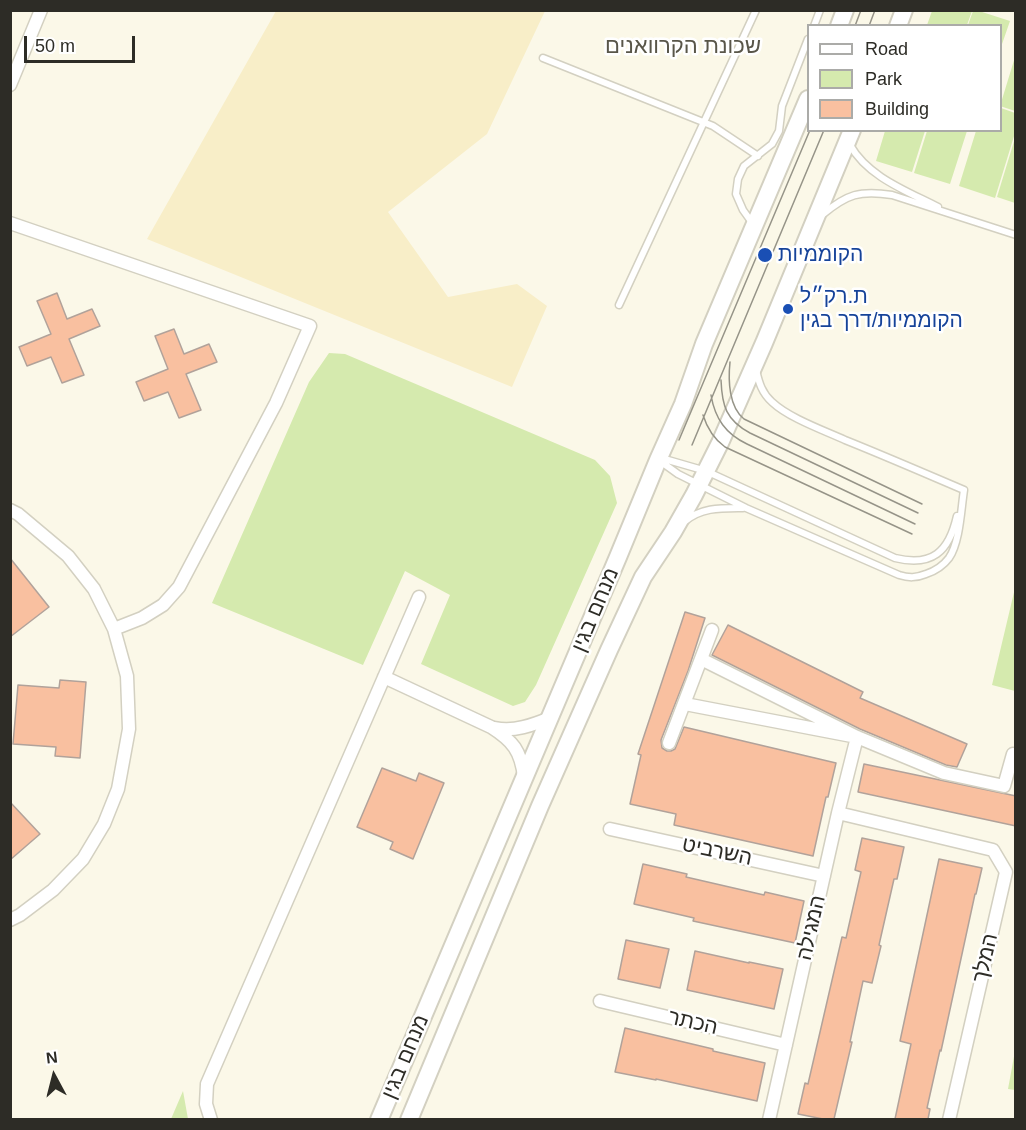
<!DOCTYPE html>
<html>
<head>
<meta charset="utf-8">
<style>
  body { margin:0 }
  #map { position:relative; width:1026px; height:1130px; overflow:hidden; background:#fbf8e8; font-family:Arial,sans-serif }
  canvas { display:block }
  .frame { position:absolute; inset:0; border:12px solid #2d2c26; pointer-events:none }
  .legend { position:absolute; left:807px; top:24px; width:195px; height:108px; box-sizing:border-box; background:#fff; border:2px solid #ababa8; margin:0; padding:8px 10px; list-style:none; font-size:18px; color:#2d2c26 }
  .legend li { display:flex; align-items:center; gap:12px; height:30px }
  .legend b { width:30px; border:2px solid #ababa8 }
  .north { position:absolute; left:24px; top:1046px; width:60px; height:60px; -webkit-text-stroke:4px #fff; paint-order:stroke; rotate:353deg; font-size:16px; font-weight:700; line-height:24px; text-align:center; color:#2d2c26 }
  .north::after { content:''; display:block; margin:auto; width:21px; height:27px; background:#2d2c26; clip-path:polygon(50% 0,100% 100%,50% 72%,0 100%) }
  .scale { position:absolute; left:24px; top:36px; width:111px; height:27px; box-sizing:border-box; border:3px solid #2d2c26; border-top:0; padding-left:8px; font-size:18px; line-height:21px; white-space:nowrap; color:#2d2c26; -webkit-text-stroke:4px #fff; paint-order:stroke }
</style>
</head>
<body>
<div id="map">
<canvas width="1026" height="1130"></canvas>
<div class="frame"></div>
<ul class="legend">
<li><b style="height:8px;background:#fff"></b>Road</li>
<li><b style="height:16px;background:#d5eaae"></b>Park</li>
<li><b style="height:16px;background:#f9c0a0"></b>Building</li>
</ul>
<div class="north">N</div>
<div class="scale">50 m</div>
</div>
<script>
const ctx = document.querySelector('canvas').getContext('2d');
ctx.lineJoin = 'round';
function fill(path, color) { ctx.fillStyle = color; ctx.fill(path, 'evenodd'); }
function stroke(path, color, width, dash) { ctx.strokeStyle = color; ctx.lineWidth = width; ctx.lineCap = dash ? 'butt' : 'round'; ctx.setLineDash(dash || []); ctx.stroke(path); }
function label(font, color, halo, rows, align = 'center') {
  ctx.font = font + ' Arial,"Noto Sans Hebrew",sans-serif'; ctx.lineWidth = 5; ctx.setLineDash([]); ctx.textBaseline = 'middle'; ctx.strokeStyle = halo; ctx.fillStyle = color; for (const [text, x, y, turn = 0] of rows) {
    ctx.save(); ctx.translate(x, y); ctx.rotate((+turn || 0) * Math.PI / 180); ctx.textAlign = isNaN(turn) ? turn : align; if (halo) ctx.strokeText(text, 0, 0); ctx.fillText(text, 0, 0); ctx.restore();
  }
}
const green = new Path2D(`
  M 932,11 L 932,10 L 972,11 L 967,25 L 927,25 Z
  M 973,11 L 979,11 L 1010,21 L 1001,47 L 1000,26 L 968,25 Z
  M 1015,57 L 1015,111 L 1000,106 Z
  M 1001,108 L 1015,113 L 1015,133 L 995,198 L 959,186 L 976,131 L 1000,130 Z
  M 885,131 L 925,131 L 912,172 L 876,161 Z
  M 927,131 L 967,131 L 950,184 L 914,173 Z
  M 1015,138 L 1015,203 L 997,197 Z
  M 329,353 L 345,354 L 595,460 L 610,476 L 617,503 L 536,685 L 525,702 L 513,706 L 421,664 L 450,595 L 405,571 L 363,665 L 212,603 L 309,382 Z
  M 1015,588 L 1015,691 L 992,685 Z
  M 1015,1051 L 1015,1090 L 1008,1089 Z
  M 183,1091 L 188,1119 L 171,1119 Z`);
const sand = new Path2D(`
  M 276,11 L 545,11 L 487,134 L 388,212 L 448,297 L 517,284 L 547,306 L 512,387 L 147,239 Z`);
const building = new Path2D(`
  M 57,293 L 67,319 L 92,309 L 100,326 L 69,339 L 84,375 L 62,383 L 51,357 L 27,366 L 19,347 L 51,334 L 37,301 Z
  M 174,329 L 184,354 L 209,344 L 217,362 L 186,374 L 201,410 L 179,418 L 168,392 L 144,401 L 136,382 L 168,369 L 155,336 Z
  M 10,558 L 49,607 L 10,637 Z
  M 685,612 L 705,618 L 688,671 L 661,740 L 662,748 L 667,751 L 671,751 L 675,749 L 684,727 L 836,763 L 828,797 L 826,797 L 813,856 L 674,825 L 676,814 L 630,804 L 641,755 L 638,754 Z
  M 728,625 L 863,692 L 860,698 L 967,744 L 957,767 L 946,765 L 860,729 L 712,655 Z
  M 60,680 L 86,682 L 80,758 L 55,756 L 56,747 L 13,744 L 18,685 L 59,688 Z
  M 864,764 L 1016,796 L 1016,826 L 858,792 Z
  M 382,768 L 416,781 L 419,773 L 444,783 L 413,859 L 390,849 L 393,842 L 357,827 Z
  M 10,802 L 40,834 L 10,860 Z
  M 862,838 L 904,847 L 897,879 L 894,879 L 879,945 L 881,946 L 872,983 L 863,981 L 850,1042 L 852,1042 L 834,1119 L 823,1119 L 798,1114 L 805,1083 L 808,1084 L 842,937 L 846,938 L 861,872 L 855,870 Z
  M 939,859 L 982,868 L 976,894 L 975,894 L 941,1051 L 940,1050 L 927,1108 L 930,1109 L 928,1119 L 895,1119 L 911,1044 L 900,1041 Z
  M 643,864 L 687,874 L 686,877 L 764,895 L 765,892 L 804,901 L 795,943 L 693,921 L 694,918 L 634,904 Z
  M 626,940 L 669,949 L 660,988 L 618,979 Z
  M 695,951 L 749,963 L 749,962 L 783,969 L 774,1009 L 687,990 Z
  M 625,1028 L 713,1049 L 713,1051 L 765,1063 L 757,1101 L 656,1079 L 656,1080 L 615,1072 Z`);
const lane = new Path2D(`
  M 814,26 L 820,10
  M 543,58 L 713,126 L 758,156
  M 850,145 C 868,177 907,191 938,207
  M 822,215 C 847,194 860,190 892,195 L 1016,235
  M 753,224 L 743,210 L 736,194 L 738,179 L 744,166 L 772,144 L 779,131 L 782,106 L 808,39
  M 619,305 L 756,10
  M 756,370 C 759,383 762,393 772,402 C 789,418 823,430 845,440 C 885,456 924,473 964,490
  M 660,460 L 668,460 L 706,471 L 895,558 C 932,567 949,552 957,516
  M 660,461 L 678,474 L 746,508 L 899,575 C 909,578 916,578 926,574 C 935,571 943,566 949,558 C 960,542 961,509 964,490
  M 684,522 C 701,507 722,508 743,508`);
const street = new Path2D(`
  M 10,85 L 41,10
  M 10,223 L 310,326 L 276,403 L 179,587 L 163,605 L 142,618 L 114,629
  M 10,510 L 18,514 L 68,556 L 94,589 L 114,629 L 127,676 L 129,729 L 118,789 L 104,824 L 83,859 L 53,890 L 20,915 L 10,920
  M 701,659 L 857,737 L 944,773 L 1004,786 L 1013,754
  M 384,677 L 491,727 C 513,741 521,751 524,777
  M 685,704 L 857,737 L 838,813 L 769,1120
  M 495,728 C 514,732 533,725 550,718
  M 669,743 L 712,630
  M 838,813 L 993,850 L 1006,872 L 949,1120
  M 610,829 L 824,876
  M 600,1001 L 786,1045
  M 211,1120 L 206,1104 L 207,1084 L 419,597`);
const secondary = new Path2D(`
  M 839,26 L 845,10
  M 898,26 L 904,10
  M 379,1120 L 618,557 L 658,460 L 683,404 L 704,344 L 808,99
  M 409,1120 L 540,806 L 609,650 L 643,577 L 673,532 L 694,495 L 720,443 L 764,343 L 852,130`);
const tram = new Path2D(`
  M 855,26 L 861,10
  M 869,26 L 875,10
  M 730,362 C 728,381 729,407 744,419 L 922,504
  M 721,380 C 722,406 726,420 750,433 L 918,513
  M 711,395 C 715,419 726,434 747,444 L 915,524
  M 703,415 C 707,428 714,439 725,447 L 912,534
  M 679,440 L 810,130
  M 692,445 L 824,130`);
const markers = [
  [765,255,8,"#1a4fb4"],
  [788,309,6,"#1a4fb4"]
];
const transitNames = [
  ["הקוממיות",778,255],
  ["ת.רק״ל",800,297],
  ["הקוממיות/דרך בגין",800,321]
];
const streetNames = [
  ["מנחם בגין",596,610,-67],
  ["השרביט",717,852,12],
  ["המגילה",812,928,-77],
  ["המלך",986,958,-77],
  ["הכתר",693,1023,13],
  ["מנחם בגין",406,1057,-67]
];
const neighbourhoodNames = [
  ["שכונת הקרוואנים",683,47]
];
fill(green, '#d5eaae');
fill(sand, '#f8eec8');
fill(building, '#f9c0a0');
stroke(building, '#b1a29a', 1.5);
stroke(lane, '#d3d0c1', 9);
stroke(street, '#d3d0c1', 15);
stroke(secondary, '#d3d0c1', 20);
stroke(lane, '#fff', 6);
stroke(street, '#fff', 12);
stroke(secondary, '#fff', 16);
stroke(tram, '#969488', 1.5);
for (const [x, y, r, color] of markers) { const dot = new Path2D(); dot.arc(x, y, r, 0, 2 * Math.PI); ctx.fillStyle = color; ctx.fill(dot); stroke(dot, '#fff', 2); }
label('21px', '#164399', '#fff', transitNames, 'left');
label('21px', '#2d2c26', '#fff', streetNames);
label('22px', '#595649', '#fff', neighbourhoodNames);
</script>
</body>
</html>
